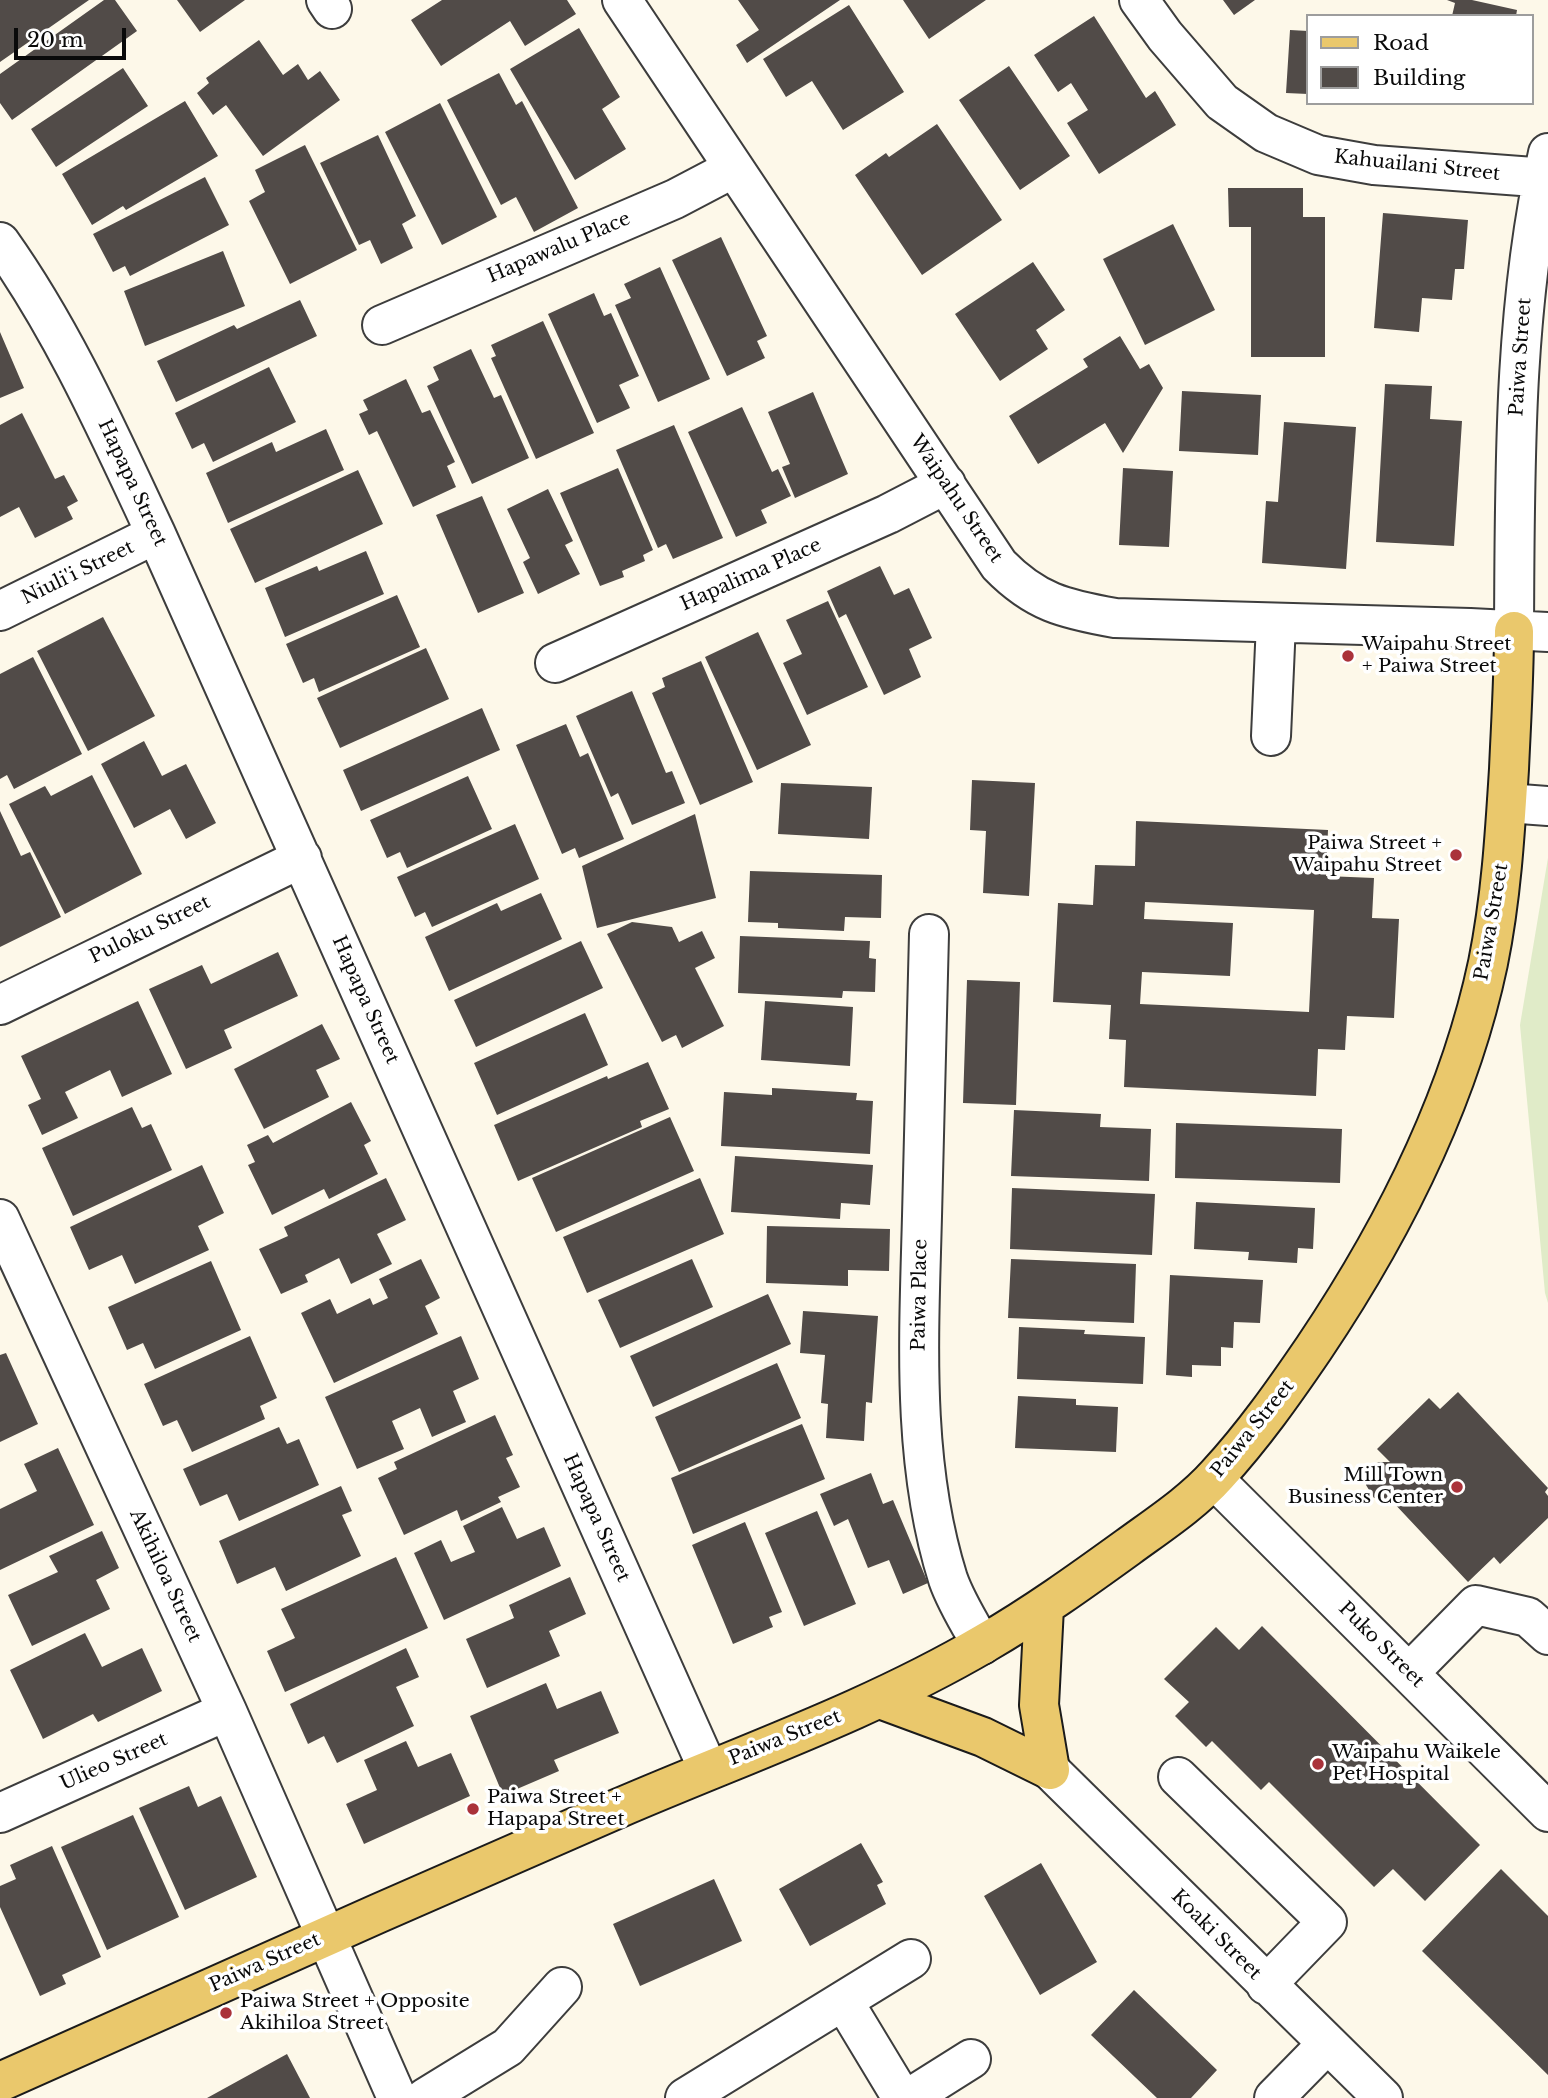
<!DOCTYPE html>
<html>
<head>
<meta charset="utf-8">
<style>
  body { margin:0 }
  #map { position:relative; width:1548px; height:2098px; overflow:hidden; background:#fdf8e9; font-family:"Libre Baskerville",serif }
  canvas { display:block }
  .legend { position:absolute; left:1306px; top:14px; width:228px; height:91px; box-sizing:border-box; background:#fff; border:2px solid #9d9d9d; margin:0; padding:9px 12px; list-style:none; font-size:21px; color:#0a0a0a }
  .legend li { display:flex; align-items:center; gap:14px; height:35px }
  .legend b { width:35px; border:2px solid #9d9d9d }
  .scale { position:absolute; left:14px; top:28px; width:112px; height:32px; box-sizing:border-box; border:4px solid #0a0a0a; border-top:0; padding-left:9px; font-size:21px; line-height:24px; white-space:nowrap; color:#0a0a0a; -webkit-text-stroke:5px #fff; paint-order:stroke }
</style>
</head>
<body>
<div id="map">
<canvas width="1548" height="2098"></canvas>
<ul class="legend">
<li><b style="height:9px;background:#eac86c"></b>Road</li>
<li><b style="height:19px;background:#514b48"></b>Building</li>
</ul>
<div class="scale">20 m</div>
</div>
<script>
const ctx = document.querySelector('canvas').getContext('2d');
ctx.lineJoin = 'round';
function fill(path, color) { ctx.fillStyle = color; ctx.fill(path, 'evenodd'); }
function stroke(path, color, width, dash) { ctx.strokeStyle = color; ctx.lineWidth = width; ctx.lineCap = dash ? 'butt' : 'round'; ctx.setLineDash(dash || []); ctx.stroke(path); }
function label(font, color, halo, rows, align = 'center') {
  ctx.font = font + ' "Libre Baskerville",serif'; ctx.lineWidth = 7; ctx.setLineDash([]); ctx.textBaseline = 'middle'; ctx.strokeStyle = halo; ctx.fillStyle = color; for (const [text, x, y, turn = 0] of rows) {
    ctx.save(); ctx.translate(x, y); ctx.rotate((+turn || 0) * Math.PI / 180); ctx.textAlign = isNaN(turn) ? turn : align; if (halo) ctx.strokeText(text, 0, 0); ctx.fillText(text, 0, 0); ctx.restore();
  }
}
const pitch = new Path2D(`
  M 1548,858 L 1548,1303 L 1545,1293 L 1520,1025 Z`);
const building = new Path2D(`
  M 0,0 L 89,0 L 0,62 Z
  M 104,0 L 115,0 L 137,31 L 12,120 L 0,103 L 0,74 Z
  M 177,0 L 245,0 L 200,32 Z
  M 442,0 L 567,0 L 576,14 L 525,46 L 510,21 L 441,66 L 411,20 Z
  M 738,0 L 840,0 L 747,63 L 736,45 L 759,30 Z
  M 903,0 L 986,0 L 929,39 Z
  M 1223,0 L 1255,0 L 1234,15 Z
  M 1447,0 L 1472,0 L 1517,10 L 1516,16 L 1452,16 L 1455,3 Z
  M 849,5 L 904,92 L 843,130 L 812,81 L 786,97 L 763,59 Z
  M 1094,16 L 1146,98 L 1155,91 L 1176,125 L 1099,174 L 1067,123 L 1088,110 L 1071,83 L 1058,92 L 1034,55 Z
  M 579,28 L 620,97 L 602,109 L 626,149 L 575,180 L 510,69 Z
  M 1290,30 L 1308,31 L 1308,94 L 1286,93 Z
  M 259,40 L 283,75 L 298,64 L 308,80 L 320,71 L 340,100 L 263,156 L 226,105 L 213,115 L 197,93 L 209,83 L 206,78 Z
  M 1009,66 L 1070,156 L 1020,190 L 959,100 Z
  M 123,68 L 148,106 L 56,167 L 31,129 Z
  M 499,73 L 516,105 L 522,101 L 578,208 L 534,232 L 516,197 L 501,205 L 447,100 Z
  M 185,101 L 218,156 L 126,210 L 123,206 L 92,225 L 62,174 Z
  M 440,103 L 497,217 L 442,245 L 385,132 Z
  M 937,124 L 1002,220 L 922,275 L 855,175 L 886,153 L 889,157 Z
  M 378,135 L 416,216 L 402,224 L 413,248 L 381,264 L 370,240 L 359,245 L 320,163 Z
  M 305,145 L 357,250 L 290,284 L 249,201 L 265,192 L 255,170 Z
  M 205,177 L 229,225 L 130,276 L 125,266 L 113,272 L 93,234 Z
  M 1228,188 L 1303,188 L 1303,217 L 1325,217 L 1325,357 L 1251,357 L 1251,227 L 1229,227 Z
  M 1383,213 L 1468,220 L 1464,269 L 1455,269 L 1452,300 L 1422,298 L 1419,332 L 1374,328 Z
  M 1173,224 L 1215,310 L 1145,345 L 1103,259 Z
  M 721,237 L 767,336 L 757,341 L 765,358 L 727,376 L 672,260 Z
  M 223,251 L 245,306 L 145,346 L 124,291 Z
  M 1033,262 L 1065,310 L 1036,330 L 1048,349 L 1000,381 L 955,314 Z
  M 660,267 L 710,379 L 658,402 L 615,305 L 631,298 L 624,284 Z
  M 594,293 L 604,316 L 611,313 L 639,376 L 619,385 L 630,408 L 597,423 L 548,314 Z
  M 300,300 L 317,336 L 176,402 L 157,361 L 234,325 L 237,329 Z
  M 543,321 L 594,433 L 536,459 L 491,358 L 496,356 L 491,345 Z
  M 0,332 L 24,388 L 0,398 Z
  M 1120,336 L 1140,369 L 1149,364 L 1163,388 L 1123,453 L 1105,423 L 1038,464 L 1009,416 L 1088,367 L 1083,359 Z
  M 471,349 L 494,398 L 501,395 L 529,458 L 472,484 L 427,386 L 439,380 L 433,367 Z
  M 269,367 L 296,422 L 213,462 L 204,443 L 192,449 L 175,413 Z
  M 406,379 L 422,413 L 430,410 L 455,462 L 447,466 L 456,487 L 413,507 L 377,431 L 369,435 L 359,414 L 368,410 L 363,400 Z
  M 1385,384 L 1432,386 L 1430,419 L 1462,421 L 1454,546 L 1376,542 Z
  M 1182,391 L 1261,395 L 1258,455 L 1179,451 Z
  M 813,392 L 848,474 L 795,498 L 782,467 L 790,464 L 768,412 Z
  M 742,407 L 772,472 L 778,469 L 791,496 L 761,510 L 767,523 L 736,537 L 688,432 Z
  M 22,413 L 55,479 L 64,475 L 78,501 L 67,507 L 73,519 L 35,538 L 19,507 L 0,517 L 0,425 Z
  M 1284,422 L 1356,427 L 1346,569 L 1262,563 L 1266,501 L 1278,502 Z
  M 674,425 L 723,538 L 673,559 L 666,544 L 658,548 L 616,450 Z
  M 326,429 L 344,470 L 228,523 L 206,473 L 272,442 L 276,452 Z
  M 618,468 L 653,550 L 643,555 L 645,561 L 622,571 L 624,577 L 600,586 L 560,493 Z
  M 1123,468 L 1173,471 L 1169,547 L 1119,545 Z
  M 358,470 L 383,524 L 255,583 L 230,529 Z
  M 548,489 L 573,541 L 565,545 L 580,574 L 538,594 L 523,562 L 530,558 L 507,509 Z
  M 482,496 L 524,593 L 478,613 L 436,515 Z
  M 366,551 L 384,594 L 285,637 L 265,588 L 317,566 L 319,571 Z
  M 880,566 L 894,595 L 909,588 L 932,638 L 909,649 L 921,677 L 884,695 L 846,614 L 839,618 L 827,591 Z
  M 397,595 L 420,647 L 319,692 L 314,678 L 303,683 L 286,644 Z
  M 828,601 L 868,687 L 807,715 L 783,663 L 802,654 L 786,620 Z
  M 103,617 L 155,716 L 88,751 L 37,651 Z
  M 758,632 L 811,745 L 757,770 L 705,657 Z
  M 426,648 L 449,699 L 340,748 L 317,698 Z
  M 33,657 L 82,754 L 14,789 L 7,775 L 0,779 L 0,674 Z
  M 701,661 L 753,782 L 700,805 L 652,693 L 665,687 L 662,678 Z
  M 632,691 L 666,773 L 672,771 L 685,803 L 632,825 L 618,793 L 611,797 L 576,716 Z
  M 482,708 L 500,750 L 361,811 L 343,770 Z
  M 566,724 L 580,757 L 588,753 L 624,839 L 579,858 L 575,848 L 562,854 L 516,745 Z
  M 144,741 L 162,776 L 186,764 L 216,823 L 186,839 L 170,809 L 134,828 L 101,764 Z
  M 92,775 L 142,874 L 65,914 L 9,804 L 45,786 L 51,796 Z
  M 468,776 L 492,829 L 407,868 L 400,852 L 387,858 L 370,820 Z
  M 972,780 L 1035,783 L 1029,896 L 983,893 L 986,831 L 970,830 Z
  M 781,783 L 872,787 L 869,839 L 778,834 Z
  M 0,811 L 21,856 L 30,852 L 61,917 L 0,947 Z
  M 695,814 L 716,898 L 597,928 L 582,866 Z
  M 1136,821 L 1328,830 L 1326,876 L 1374,878 L 1372,918 L 1399,919 L 1394,1018 L 1347,1016 L 1345,1050 L 1318,1049 L 1316,1096 L 1124,1087 L 1126,1040 L 1109,1039 L 1111,1005 L 1053,1002 L 1058,903 L 1093,905 L 1095,865 L 1135,866 ZM 1145,902 L 1314,910 L 1309,1012 L 1140,1004 L 1142,972 L 1230,976 L 1233,923 L 1144,919 Z
  M 515,824 L 539,879 L 432,927 L 425,912 L 415,917 L 397,877 Z
  M 750,871 L 882,875 L 881,918 L 845,917 L 844,931 L 778,928 L 778,923 L 748,922 Z
  M 541,893 L 562,939 L 449,991 L 425,937 L 497,903 L 501,911 Z
  M 632,922 L 672,927 L 679,942 L 702,931 L 715,958 L 695,968 L 724,1026 L 682,1048 L 676,1035 L 662,1042 L 607,934 Z
  M 740,936 L 870,941 L 869,958 L 876,959 L 875,992 L 843,991 L 842,998 L 738,993 Z
  M 581,941 L 603,988 L 476,1047 L 454,1000 Z
  M 278,952 L 298,996 L 224,1030 L 232,1048 L 186,1069 L 149,989 L 202,965 L 211,984 Z
  M 967,980 L 1020,982 L 1016,1105 L 963,1103 Z
  M 138,1001 L 172,1074 L 122,1097 L 110,1070 L 65,1092 L 78,1118 L 42,1135 L 28,1105 L 41,1099 L 21,1056 Z
  M 765,1001 L 853,1007 L 850,1066 L 761,1060 Z
  M 585,1013 L 608,1065 L 497,1115 L 474,1063 Z
  M 322,1024 L 340,1059 L 316,1070 L 329,1097 L 264,1129 L 234,1069 Z
  M 648,1062 L 669,1109 L 640,1121 L 642,1127 L 518,1181 L 494,1125 L 607,1076 L 608,1079 Z
  M 772,1088 L 857,1093 L 856,1100 L 873,1101 L 870,1154 L 721,1146 L 724,1092 L 772,1095 Z
  M 351,1102 L 371,1141 L 364,1145 L 378,1174 L 329,1199 L 324,1189 L 272,1215 L 248,1165 L 255,1162 L 247,1145 L 268,1135 L 273,1143 Z
  M 132,1107 L 142,1128 L 151,1124 L 172,1170 L 73,1216 L 42,1148 Z
  M 1014,1110 L 1101,1114 L 1100,1127 L 1151,1129 L 1149,1181 L 1011,1176 Z
  M 670,1117 L 694,1171 L 556,1232 L 532,1178 Z
  M 1176,1123 L 1342,1129 L 1340,1183 L 1175,1178 Z
  M 735,1156 L 873,1165 L 870,1205 L 841,1203 L 840,1219 L 731,1212 Z
  M 202,1165 L 224,1213 L 198,1226 L 209,1250 L 135,1284 L 122,1255 L 89,1270 L 70,1227 Z
  M 386,1178 L 406,1220 L 377,1234 L 392,1264 L 351,1284 L 339,1258 L 305,1275 L 308,1282 L 281,1294 L 259,1249 L 288,1236 L 284,1227 Z
  M 700,1178 L 724,1234 L 587,1293 L 563,1237 Z
  M 1012,1188 L 1155,1194 L 1152,1255 L 1010,1249 Z
  M 1196,1202 L 1315,1208 L 1313,1249 L 1298,1248 L 1297,1263 L 1248,1260 L 1249,1252 L 1194,1249 Z
  M 767,1226 L 890,1229 L 889,1271 L 848,1270 L 848,1286 L 766,1283 Z
  M 421,1259 L 440,1298 L 425,1306 L 438,1334 L 334,1383 L 301,1313 L 330,1299 L 337,1314 L 370,1298 L 373,1305 L 388,1298 L 379,1279 Z
  M 692,1259 L 713,1307 L 620,1348 L 598,1300 Z
  M 1011,1259 L 1136,1264 L 1134,1323 L 1008,1318 Z
  M 211,1261 L 241,1330 L 155,1369 L 143,1343 L 127,1350 L 108,1307 Z
  M 1170,1275 L 1263,1280 L 1260,1323 L 1234,1322 L 1233,1348 L 1221,1347 L 1221,1366 L 1192,1365 L 1192,1377 L 1166,1375 Z
  M 768,1294 L 791,1344 L 653,1407 L 630,1356 Z
  M 803,1311 L 878,1316 L 872,1403 L 866,1402 L 864,1441 L 826,1438 L 828,1404 L 821,1403 L 825,1355 L 800,1353 Z
  M 1019,1327 L 1085,1330 L 1084,1334 L 1145,1337 L 1143,1384 L 1017,1379 Z
  M 250,1336 L 277,1398 L 260,1406 L 265,1419 L 192,1452 L 177,1420 L 163,1426 L 144,1384 Z
  M 461,1336 L 479,1379 L 453,1391 L 466,1422 L 432,1437 L 420,1408 L 392,1421 L 404,1449 L 357,1469 L 325,1397 Z
  M 6,1353 L 38,1424 L 0,1442 L 0,1355 Z
  M 777,1363 L 801,1418 L 679,1472 L 655,1417 Z
  M 1458,1392 L 1548,1488 L 1545,1492 L 1548,1496 L 1548,1518 L 1500,1564 L 1494,1557 L 1468,1582 L 1391,1500 L 1374,1498 L 1366,1485 L 1366,1478 L 1373,1465 L 1379,1462 L 1390,1462 L 1377,1449 L 1429,1398 L 1440,1409 Z
  M 1018,1396 L 1076,1399 L 1076,1405 L 1118,1407 L 1116,1452 L 1015,1448 Z
  M 495,1415 L 513,1455 L 506,1458 L 520,1487 L 498,1497 L 501,1502 L 461,1521 L 457,1510 L 404,1535 L 378,1478 L 397,1469 L 394,1462 Z
  M 802,1424 L 825,1479 L 693,1534 L 671,1478 Z
  M 279,1427 L 287,1444 L 299,1439 L 319,1485 L 239,1521 L 227,1494 L 200,1506 L 183,1469 Z
  M 58,1448 L 94,1525 L 0,1570 L 0,1509 L 37,1491 L 24,1464 Z
  M 871,1473 L 883,1504 L 893,1500 L 928,1583 L 903,1594 L 889,1560 L 868,1568 L 848,1519 L 834,1526 L 820,1494 Z
  M 341,1486 L 352,1511 L 342,1515 L 361,1556 L 286,1591 L 275,1567 L 237,1584 L 219,1541 Z
  M 502,1507 L 517,1539 L 544,1527 L 561,1566 L 444,1620 L 414,1553 L 441,1540 L 451,1562 L 475,1552 L 463,1526 Z
  M 817,1511 L 856,1604 L 804,1626 L 765,1533 Z
  M 745,1522 L 782,1612 L 769,1617 L 773,1627 L 733,1644 L 692,1545 Z
  M 102,1531 L 119,1568 L 96,1580 L 110,1609 L 32,1646 L 8,1595 L 58,1572 L 49,1556 Z
  M 396,1557 L 428,1628 L 285,1692 L 267,1651 L 295,1638 L 281,1609 Z
  M 570,1577 L 586,1614 L 549,1631 L 560,1656 L 487,1688 L 466,1639 L 514,1618 L 509,1605 Z
  M 1262,1626 L 1480,1845 L 1425,1901 L 1393,1869 L 1374,1887 L 1269,1782 L 1261,1790 L 1212,1741 L 1206,1747 L 1175,1716 L 1189,1702 L 1164,1679 L 1216,1627 L 1239,1650 Z
  M 85,1633 L 102,1667 L 142,1648 L 162,1691 L 98,1722 L 93,1714 L 43,1739 L 10,1670 Z
  M 406,1648 L 419,1677 L 396,1687 L 414,1726 L 337,1763 L 324,1736 L 308,1744 L 290,1704 Z
  M 546,1683 L 557,1709 L 601,1691 L 619,1733 L 554,1760 L 559,1771 L 503,1795 L 470,1716 Z
  M 406,1741 L 418,1767 L 451,1753 L 470,1796 L 364,1844 L 346,1804 L 377,1790 L 364,1760 Z
  M 189,1786 L 198,1807 L 221,1796 L 257,1877 L 185,1910 L 139,1808 Z
  M 133,1815 L 179,1917 L 107,1950 L 61,1847 Z
  M 861,1843 L 883,1882 L 877,1885 L 886,1904 L 810,1946 L 779,1889 Z
  M 52,1846 L 101,1957 L 62,1975 L 66,1984 L 40,1996 L 0,1907 L 0,1886 L 16,1879 L 10,1865 Z
  M 1041,1863 L 1097,1962 L 1040,1995 L 984,1896 Z
  M 1501,1869 L 1548,1916 L 1548,2075 L 1422,1951 Z
  M 714,1879 L 742,1941 L 640,1986 L 613,1924 Z
  M 1134,1990 L 1217,2070 L 1191,2098 L 1157,2098 L 1091,2035 Z
  M 287,2054 L 310,2098 L 207,2098 Z`);
const minor = new Path2D(`
  M 326,0 L 332,9
  M 622,0 L 999,565 C 1035,602 1064,609 1115,618 L 1470,628 L 1548,632
  M 1139,0 L 1165,36 L 1222,102 L 1266,133 L 1318,155 L 1374,165 L 1548,178
  M 0,242 C 64,332 109,434 156,534 L 708,1769
  M 382,325 L 675,199 L 734,168
  M 0,611 L 156,534
  M 1514,631 C 1515,471 1513,310 1548,153
  M 555,663 L 888,514 L 946,484
  M 1271,736 L 1276,623
  M 1507,803 L 1548,806
  M 929,934 C 927,1028 925,1122 922,1216 C 919,1336 911,1462 948,1579 C 956,1602 970,1624 982,1645
  M 0,1005 L 302,858
  M 0,1219 L 227,1711 L 397,2098
  M 1214,1479 L 1548,1812
  M 1409,1673 L 1476,1605 L 1528,1617 L 1548,1635
  M 1050,1770 L 1383,2098
  M 1178,1777 L 1327,1922 L 1266,1985
  M 0,1813 L 227,1711
  M 844,2002 L 902,2098
  M 425,2098 L 508,2047 L 562,1987
  M 685,2098 L 911,1959
  M 909,2098 L 971,2059
  M 1274,2098 L 1327,2044`);
const major = new Path2D(`
  M 1044,1607 L 1039,1705 L 1050,1770
  M 880,1699 L 983,1737 L 1050,1770
  M 0,2082 C 206,1989 412,1898 619,1808 C 742,1755 869,1711 985,1643 C 1035,1614 1081,1581 1128,1547 C 1158,1525 1192,1503 1217,1475 C 1253,1436 1284,1392 1314,1348 C 1392,1232 1459,1100 1488,963 C 1501,899 1505,834 1509,769 C 1511,723 1514,677 1514,631`);
const markers = [
  [1348,656,7,"#aa323a"],
  [1456,855,7,"#aa323a"],
  [1457,1487,7,"#aa323a"],
  [1318,1764,7,"#aa323a"],
  [473,1809,7,"#aa323a"],
  [226,2013,7,"#aa323a"]
];
const streetNames = [
  ["Kahuailani Street",1417,166,6],
  ["Hapawalu Place",559,248,-23],
  ["Paiwa Street",1521,357,-86],
  ["Hapapa Street",132,483,65],
  ["Waipahu Street",956,499,56],
  ["Niuli'i Street",78,573,-26],
  ["Hapalima Place",751,575,-24],
  ["Paiwa Street",1492,922,-80],
  ["Puloku Street",150,930,-26],
  ["Hapapa Street",365,1000,66],
  ["Paiwa Place",920,1295,-89],
  ["Paiwa Street",1253,1429,-51],
  ["Hapapa Street",596,1518,66],
  ["Akihiloa Street",165,1576,65],
  ["Puko Street",1381,1645,45],
  ["Paiwa Street",785,1738,-22],
  ["Ulieo Street",114,1762,-24],
  ["Koaki Street",1216,1935,45],
  ["Paiwa Street",265,1963,-24]
];
const poiNames = [
  ["Waipahu Street",1362,645],
  ["+ Paiwa Street",1362,667],
  ["Paiwa Street +",1442,844,"right"],
  ["Waipahu Street",1442,866,"right"],
  ["Mill Town",1443,1476,"right"],
  ["Business Center",1443,1498,"right"],
  ["Waipahu Waikele",1332,1753],
  ["Pet Hospital",1332,1775],
  ["Paiwa Street +",487,1798],
  ["Hapapa Street",487,1820],
  ["Paiwa Street + Opposite",240,2002],
  ["Akihiloa Street",240,2024]
];
fill(pitch, '#e0ebc8');
fill(building, '#514b48');
stroke(minor, '#3d3d3d', 42);
stroke(major, '#1b1b1b', 42);
stroke(minor, '#fff', 38);
stroke(major, '#eac86c', 38);
for (const [x, y, r, color] of markers) { const dot = new Path2D(); dot.arc(x, y, r, 0, 2 * Math.PI); ctx.fillStyle = color; ctx.fill(dot); stroke(dot, '#fff', 2.5); }
label('19px', '#0a0a0a', '#fff', streetNames);
label('19px', '#0a0a0a', '#fff', poiNames, 'left');
</script>
</body>
</html>
